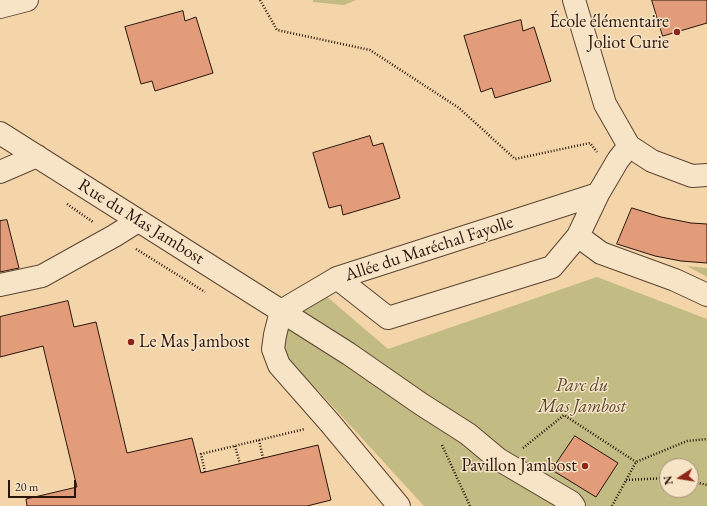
<!DOCTYPE html>
<html>
<head>
<meta charset="utf-8">
<style>
  body { margin:0 }
  #map { position:relative; width:707px; height:506px; overflow:hidden; background:#f3d5a9; font-family:"EB Garamond",serif }
  canvas { display:block }
  .north { position:absolute; left:659px; top:458px; width:40px; height:40px; box-sizing:border-box; background:#f7e4c7; border:1px solid #a5917c; border-radius:50%; rotate:258deg; font-size:11px; font-weight:700; line-height:16px; text-align:center; color:#29150b }
  .north::after { content:''; display:block; margin:auto; width:14px; height:18px; background:#8f2418; clip-path:polygon(50% 0,100% 100%,50% 72%,0 100%) }
  .scale { position:absolute; left:8px; top:480px; width:68px; height:18px; box-sizing:border-box; border:2px solid #29150b; border-top:0; padding-left:5px; font-size:12px; line-height:14px; white-space:nowrap; color:#29150b; -webkit-text-stroke:3px #f7e4c7; paint-order:stroke }
</style>
</head>
<body>
<div id="map">
<canvas width="707" height="506"></canvas>
<div class="north">N</div>
<div class="scale">20 m</div>
</div>
<script>
const ctx = document.querySelector('canvas').getContext('2d');
ctx.lineJoin = 'round';
function fill(path, color) { ctx.fillStyle = color; ctx.fill(path, 'evenodd'); }
function stroke(path, color, width, dash) { ctx.strokeStyle = color; ctx.lineWidth = width; ctx.lineCap = dash ? 'butt' : 'round'; ctx.setLineDash(dash || []); ctx.stroke(path); }
function label(font, color, halo, rows, align = 'center') {
  ctx.font = font + ' "EB Garamond",serif'; ctx.lineWidth = 3; ctx.setLineDash([]); ctx.textBaseline = 'middle'; ctx.strokeStyle = halo; ctx.fillStyle = color; for (const [text, x, y, turn = 0] of rows) {
    ctx.save(); ctx.translate(x, y); ctx.rotate((+turn || 0) * Math.PI / 180); ctx.textAlign = isNaN(turn) ? turn : align; if (halo) ctx.strokeText(text, 0, 0); ctx.fillText(text, 0, 0); ctx.restore();
  }
}
const green = new Path2D(`
  M 313,0 L 356,0 L 344,5 L 313,2 Z
  M 687,266 L 707,268 L 707,277 Z
  M 597,277 L 707,319 L 707,506 L 424,506 L 315,387 L 275,349 L 275,335 L 318,289 L 388,349 ZM 667,466 L 691,466 L 691,490 L 667,490 Z`);
const building = new Path2D(`
  M 652,0 L 707,0 L 707,23 L 663,36 Z
  M 183,11 L 185,21 L 196,17 L 213,73 L 155,91 L 152,81 L 141,84 L 125,27 Z
  M 521,20 L 523,31 L 534,27 L 551,81 L 495,98 L 492,88 L 481,92 L 464,36 Z
  M 370,136 L 373,146 L 383,143 L 400,198 L 343,215 L 341,205 L 329,208 L 313,153 Z
  M 632,208 L 661,217 L 691,223 L 707,224 L 707,263 L 681,261 L 655,256 L 617,244 Z
  M 7,220 L 19,268 L 0,272 L 0,221 Z
  M 68,301 L 74,327 L 96,322 L 127,453 L 192,438 L 201,473 L 318,445 L 331,500 L 307,506 L 27,506 L 26,499 L 77,487 L 43,346 L 0,357 L 0,317 Z
  M 575,436 L 618,463 L 596,497 L 552,470 Z`);
const path = new Path2D(`
  M 260,0 L 277,30 L 370,50 L 459,108 L 515,159 L 590,143 L 597,152
  M 67,204 L 93,222
  M 136,249 L 205,292
  M 259,440 L 263,458
  M 442,445 L 470,506
  M 235,446 L 240,464
  M 523,448 L 564,415 L 636,462
  M 205,472 L 201,454 L 305,429
  M 626,480 L 667,478
  M 691,481 L 707,485
  M 612,506 L 636,462 L 687,441 L 707,439`);
const minor = new Path2D(`
  M 574,0 L 605,104 L 629,146 L 652,161 L 692,176 L 707,175
  M 0,7 L 27,0
  M 0,133 L 349,354 L 421,404 L 468,434 L 498,459 L 571,502 L 574,506
  M 0,172 L 37,156
  M 598,194 L 578,236 L 552,267 L 388,318 L 337,278 L 598,194 L 618,160 L 629,146
  M 578,236 L 601,253 L 675,280 L 707,295
  M 337,278 L 281,311 L 275,335 L 273,349 L 279,365 L 330,423 L 399,506
  M 0,285 L 42,276 L 114,236 L 138,221`);
const markers = [
  [677,32,4,"#8f2418"],
  [131,342,4,"#8f2418"],
  [585,466,4,"#8f2418"]
];
const poiNames = [
  ["École élémentaire",669,22],
  ["Joliot Curie",669,43],
  ["Le Mas Jambost",139,342,"left"],
  ["Pavillon Jambost",577,466]
];
const streetNames = [
  ["Rue du Mas Jambost",141,222,32],
  ["Allée du Maréchal Fayolle",429,249,-18]
];
const parkNames = [
  ["Parc du",582,386],
  ["Mas Jambost",582,407]
];
fill(green, '#c2bb83');
fill(building, '#e39c79');
stroke(building, '#29150b', 1);
stroke(minor, '#5c4532', 24);
stroke(path, '#29150b', 2.5, [1, 2]);
stroke(minor, '#f7e4c7', 22);
for (const [x, y, r, color] of markers) { const dot = new Path2D(); dot.arc(x, y, r, 0, 2 * Math.PI); ctx.fillStyle = color; ctx.fill(dot); stroke(dot, '#f7e4c7', 1.5); }
label('18px', '#29150b', '#f7e4c7', poiNames, 'right');
label('18px', '#29150b', '#f7e4c7', streetNames);
label('italic 18px', '#57472f', '#f7e4c7', parkNames);
</script>
</body>
</html>
